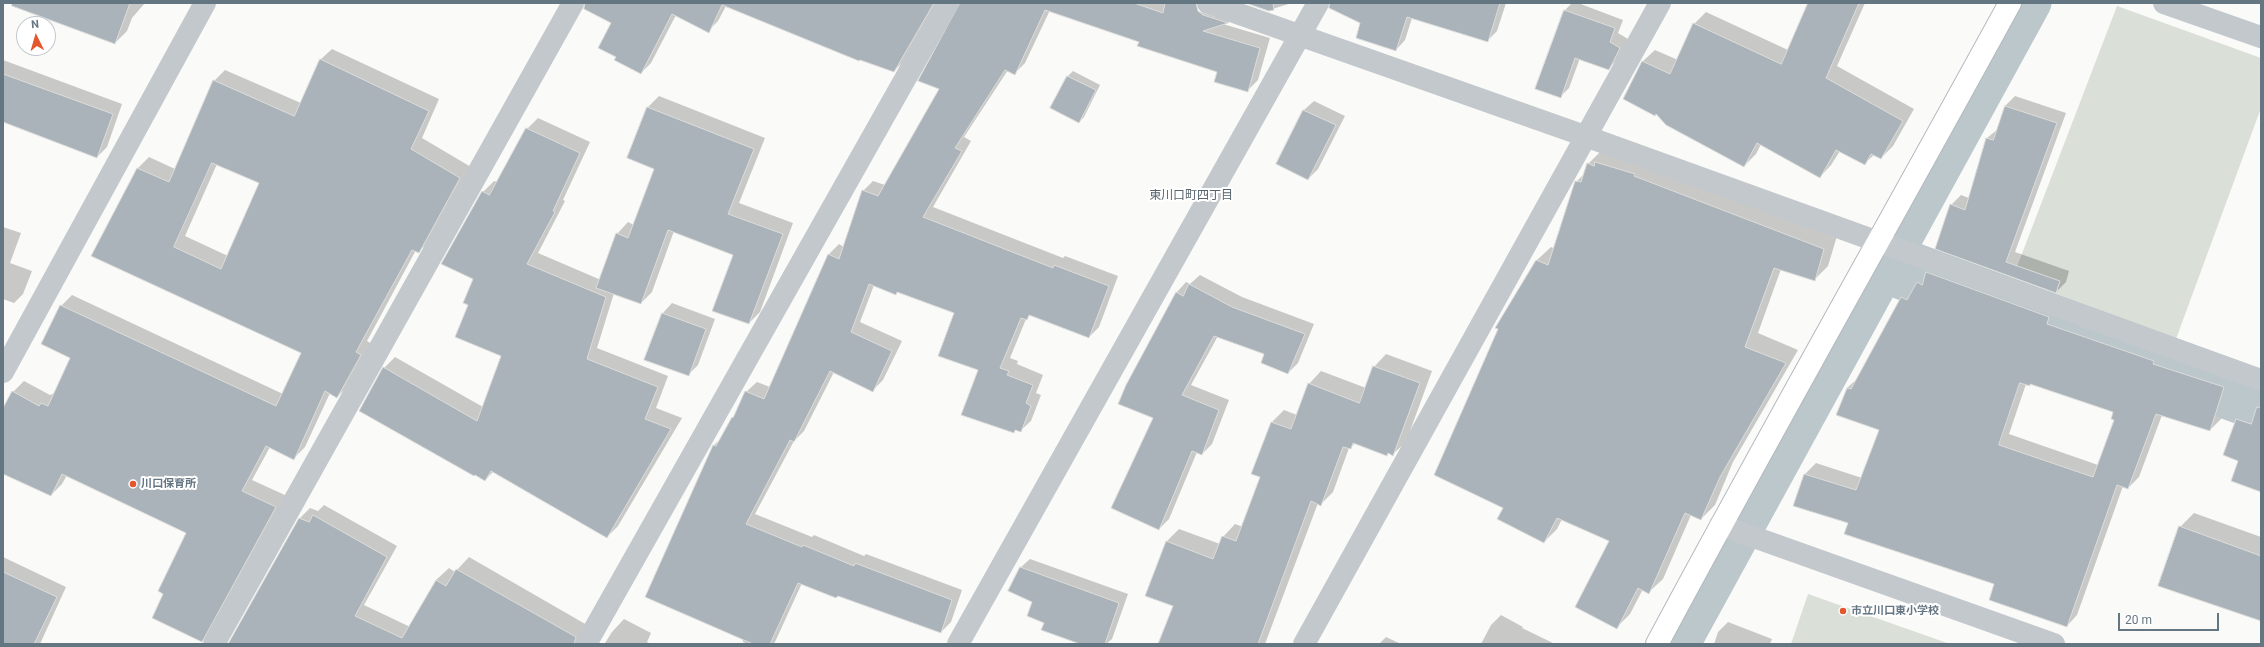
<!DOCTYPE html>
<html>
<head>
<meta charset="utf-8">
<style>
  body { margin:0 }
  #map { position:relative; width:2264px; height:647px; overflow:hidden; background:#fafaf8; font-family:Roboto,sans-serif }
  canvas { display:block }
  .frame { position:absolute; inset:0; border:4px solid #657683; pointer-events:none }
  .north { position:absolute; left:16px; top:16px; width:40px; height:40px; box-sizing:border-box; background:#fff; border:1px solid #c1c8cd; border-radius:50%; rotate:355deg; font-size:11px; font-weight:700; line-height:16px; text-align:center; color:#657683 }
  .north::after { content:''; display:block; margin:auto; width:14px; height:18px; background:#e4572e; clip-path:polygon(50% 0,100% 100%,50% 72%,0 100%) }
  .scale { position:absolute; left:2118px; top:613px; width:101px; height:18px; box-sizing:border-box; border:2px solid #657683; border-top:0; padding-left:5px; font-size:12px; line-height:14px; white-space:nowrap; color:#657683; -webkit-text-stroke:3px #fff; paint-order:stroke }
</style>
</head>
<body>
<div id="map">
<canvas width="2264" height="647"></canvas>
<div class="frame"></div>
<div class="north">N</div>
<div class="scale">20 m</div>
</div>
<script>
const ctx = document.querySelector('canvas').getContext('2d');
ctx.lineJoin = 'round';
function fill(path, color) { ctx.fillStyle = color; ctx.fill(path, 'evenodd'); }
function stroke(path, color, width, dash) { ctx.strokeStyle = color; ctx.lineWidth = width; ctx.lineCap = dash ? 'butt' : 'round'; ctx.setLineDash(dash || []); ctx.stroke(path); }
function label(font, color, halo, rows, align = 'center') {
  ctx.font = font + ' Roboto,"Noto Sans JP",sans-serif'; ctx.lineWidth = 4; ctx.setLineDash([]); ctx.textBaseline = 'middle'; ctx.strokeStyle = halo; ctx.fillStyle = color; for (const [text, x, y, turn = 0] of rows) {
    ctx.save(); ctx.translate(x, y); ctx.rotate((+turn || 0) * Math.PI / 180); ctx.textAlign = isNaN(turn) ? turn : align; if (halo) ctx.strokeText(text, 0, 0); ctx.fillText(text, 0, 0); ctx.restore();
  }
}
const green = new Path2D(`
  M 2117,6 L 2261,58 L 2261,108 L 2176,339 L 2013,277 Z
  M 1808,594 L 1950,644 L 1791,644 Z`);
const shadow = new Path2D(`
  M 8,3 L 145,3 L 132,18 L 127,31 L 115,43 Z
  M 586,3 L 937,3 L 904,61 L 894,71 L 726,6 L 718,21 L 708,31 L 676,15 L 651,63 L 641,73 L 617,57 L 612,22 Z
  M 961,3 L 1173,3 L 1215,17 L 1224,8 L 1237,13 L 1228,23 L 1223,24 L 1270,38 L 1258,80 L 1247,91 L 1218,72 L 1051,8 L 1025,63 L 1015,73 L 1008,70 L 964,137 L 971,141 L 933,207 L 1063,258 L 1065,256 L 1118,276 L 1099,327 L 1089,337 L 1031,315 L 1026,319 L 1010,358 L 1018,361 L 1017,364 L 1043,375 L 1036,393 L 1041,395 L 1031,421 L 1020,431 L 1017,429 L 1014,432 L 979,370 L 955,313 L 899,291 L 896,294 L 874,285 L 860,322 L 902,341 L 883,380 L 873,390 L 834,372 L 804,431 L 794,441 L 755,514 L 812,537 L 814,535 L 864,556 L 866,554 L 962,590 L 951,622 L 941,632 L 802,583 L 775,642 L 773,644 L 748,644 L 743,642 L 714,445 L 723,437 L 746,392 L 757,382 L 770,387 L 829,254 L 839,244 L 844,247 L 863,191 L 873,181 L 885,185 L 941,88 Z
  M 1249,3 L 1292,3 L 1269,10 Z
  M 1330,3 L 1506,3 L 1497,31 L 1487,41 L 1412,18 L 1405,40 L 1396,50 L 1362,23 Z
  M 1572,3 L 1578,3 L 1623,20 L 1618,33 L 1628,39 L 1617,60 L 1608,69 L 1580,58 L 1569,88 L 1560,97 L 1537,88 L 1565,10 Z
  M 1810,3 L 1865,3 L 1837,66 L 1914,109 L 1893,146 L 1881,158 L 1874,155 L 1864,164 L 1840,151 L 1831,165 L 1820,177 L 1761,144 L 1756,154 L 1744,166 L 1656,113 L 1624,99 L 1643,61 L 1655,50 L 1678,60 L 1694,24 L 1706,12 L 1788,50 Z
  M 332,49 L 439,99 L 422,138 L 471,167 L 430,241 L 418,252 L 416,250 L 367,341 L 372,344 L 348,386 L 337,397 L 330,393 L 305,447 L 294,458 L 270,447 L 252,480 L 287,496 L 213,630 L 202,641 L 165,593 L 187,532 L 67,475 L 62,484 L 51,495 L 3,439 L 3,410 L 13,392 L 24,381 L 50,395 L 55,393 L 72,358 L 61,306 L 72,295 L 283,394 L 302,352 L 92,255 L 138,168 L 149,157 L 175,169 L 214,81 L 225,70 L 301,103 L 320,60 ZM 217,164 L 260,182 L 228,256 L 185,236 Z
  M 3,60 L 122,104 L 107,147 L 97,157 L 3,120 Z
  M 1073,71 L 1100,85 L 1084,117 L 1079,122 L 1051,108 L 1068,76 Z
  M 659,96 L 765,138 L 739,203 L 793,223 L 760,312 L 749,323 L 735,255 L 674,231 L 652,292 L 641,303 L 614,293 L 597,348 L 668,376 L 656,408 L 682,418 L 618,526 L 607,537 L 493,472 L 485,480 L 384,368 L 395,357 L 483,407 L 502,356 L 469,305 L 483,192 L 494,181 L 497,182 L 527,129 L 538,118 L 590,142 L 563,200 L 565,201 L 538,253 L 601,280 L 617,234 L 628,222 L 634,225 L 655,168 L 648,107 Z
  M 2015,96 L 2066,113 L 2015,252 L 2069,271 L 2066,282 L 2056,292 L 1936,248 L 1951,205 L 1961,195 L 1969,198 L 1987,138 L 1998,129 L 2005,106 Z
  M 1314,101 L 1345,116 L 1318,169 L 1308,179 L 1304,110 Z
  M 1602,150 L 1837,236 L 1828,266 L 1815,279 L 1781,269 L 1758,333 L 1798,350 L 1733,462 L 1715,505 L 1701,519 L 1691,515 L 1663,579 L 1649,592 L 1643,589 L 1630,614 L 1617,627 L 1610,541 L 1562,519 L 1557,529 L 1544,542 L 1504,508 L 1499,329 L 1497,327 L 1537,260 L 1551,247 L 1555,249 L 1576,182 L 1585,173 L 1588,164 Z
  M 3,227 L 21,233 L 10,263 L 32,271 L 23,294 L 14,303 L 3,299 Z
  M 1938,262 L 2234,376 L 2221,419 L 2210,430 L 2162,415 L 2139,477 L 2128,488 L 2123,486 L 2077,615 L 2067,626 L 1996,584 L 1849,522 L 1795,505 L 1805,474 L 1816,463 L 1862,478 L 1881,430 L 1838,415 L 1847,388 L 1859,377 L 1902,298 L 1912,287 L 1914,288 ZM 2031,383 L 2114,412 L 2115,419 L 2098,465 L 2009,434 L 2026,384 L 2029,385 Z
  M 1200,275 L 1242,297 L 1314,324 L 1298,363 L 1288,373 L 1266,353 L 1218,336 L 1191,385 L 1229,400 L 1212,444 L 1202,454 L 1197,452 L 1169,519 L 1159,529 L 1155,418 L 1126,386 L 1177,292 L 1186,282 L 1190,284 Z
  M 672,303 L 715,319 L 698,365 L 688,375 L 646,359 L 663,313 Z
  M 1386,354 L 1432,371 L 1406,442 L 1393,454 L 1389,452 L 1387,455 L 1356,443 L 1349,448 L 1333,492 L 1321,504 L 1318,503 L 1265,644 L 1159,644 L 1175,605 L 1147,595 L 1167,541 L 1179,529 L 1220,544 L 1223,537 L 1235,524 L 1243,527 L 1262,477 L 1253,473 L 1272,422 L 1284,410 L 1297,415 L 1309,384 L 1321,371 L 1366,388 L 1374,367 Z
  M 2251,406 L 2261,409 L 2261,490 L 2239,460 L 2237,419 Z
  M 324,505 L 397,546 L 364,605 L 425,634 L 420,644 L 229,644 L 300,518 L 310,508 L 318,511 Z
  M 2194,513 L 2261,537 L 2261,621 L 2180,527 Z
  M 3,557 L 66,587 L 40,644 L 3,644 Z
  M 469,557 L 587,625 L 593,643 L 605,643 L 612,632 L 624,619 L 651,633 L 647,642 L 651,644 L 493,644 L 436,580 L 449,568 L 455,572 Z
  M 1030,559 L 1128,594 L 1112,639 L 1106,644 L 1083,644 L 1045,622 L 1034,602 L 1020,568 Z
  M 1501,615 L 1523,627 L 1522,628 L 1555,644 L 1481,644 L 1491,625 Z
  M 1728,622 L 1772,639 L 1770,644 L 1714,644 L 1718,632 Z
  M 1386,637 L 1401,644 L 1379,644 Z`);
const canal = new Path2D(`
  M 1683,644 L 2034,3`);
const river = new Path2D(`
  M 1891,265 L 2261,401`);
const building = new Path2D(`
  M 12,3 L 130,3 L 115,44 L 12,6 Z
  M 585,3 L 934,3 L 894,72 L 860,60 L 859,61 L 722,5 L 709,33 L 672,14 L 641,74 L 614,60 L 616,57 L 598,48 L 611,23 L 584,9 Z
  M 960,3 L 1134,3 L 1163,13 L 1165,3 L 1196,3 L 1198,11 L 1203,15 L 1228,23 L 1203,31 L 1260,48 L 1248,92 L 1214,82 L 1217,72 L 1137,46 L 1139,42 L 1045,10 L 1015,75 L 1005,70 L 955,148 L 962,151 L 923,217 L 1053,268 L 1054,265 L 1109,286 L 1089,338 L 1029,315 L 1027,320 L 1021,318 L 1000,368 L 1009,371 L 1007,375 L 1033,385 L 1026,403 L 1031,406 L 1021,432 L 1015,430 L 1014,433 L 961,415 L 978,370 L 938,356 L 954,313 L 897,292 L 896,295 L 869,284 L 851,332 L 892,351 L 873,392 L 830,371 L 794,442 L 790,440 L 746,524 L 802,547 L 803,545 L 854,566 L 855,563 L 952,600 L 941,633 L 838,596 L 836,598 L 798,583 L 770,644 L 753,644 L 645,597 L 713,445 L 716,446 L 732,417 L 733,418 L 745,391 L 764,399 L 828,254 L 839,259 L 862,190 L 878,196 L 939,89 L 918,81 Z
  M 1246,3 L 1273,3 L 1274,10 L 1269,11 Z
  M 1330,3 L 1500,3 L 1488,42 L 1407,17 L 1396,51 L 1356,38 L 1360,23 L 1329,8 Z
  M 1808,3 L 1859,3 L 1826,78 L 1903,121 L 1881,159 L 1871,154 L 1865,165 L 1836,150 L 1820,178 L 1757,143 L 1744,167 L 1666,125 L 1656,114 L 1655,116 L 1623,99 L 1642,61 L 1670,74 L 1693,23 L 1781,64 Z
  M 1564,10 L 1615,28 L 1610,42 L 1620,48 L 1609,70 L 1575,58 L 1561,98 L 1535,89 Z
  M 320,59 L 429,111 L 411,149 L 460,178 L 419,253 L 412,250 L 356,352 L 361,355 L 337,398 L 325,391 L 294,460 L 266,446 L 242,491 L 276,507 L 202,642 L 152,618 L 163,594 L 158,591 L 186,533 L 62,474 L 51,496 L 3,474 L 3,408 L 12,391 L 39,406 L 41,403 L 48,406 L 70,358 L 41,344 L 60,305 L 276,406 L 301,353 L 91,256 L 137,168 L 169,182 L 213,80 L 294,116 ZM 212,163 L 259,183 L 221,269 L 174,247 Z
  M 3,74 L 113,114 L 97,158 L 3,122 Z
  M 1067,76 L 1096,90 L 1079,123 L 1050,108 Z
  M 2005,106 L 2057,123 L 2006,262 L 2060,281 L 2056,293 L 1935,249 L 1950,204 L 1965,210 L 1986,138 L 1993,140 Z
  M 647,107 L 754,149 L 728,214 L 783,234 L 749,324 L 712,311 L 733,255 L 668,230 L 641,304 L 596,288 L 616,233 L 628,238 L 654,169 L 627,158 Z
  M 1303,110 L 1336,125 L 1308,180 L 1276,164 Z
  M 526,128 L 580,153 L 553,211 L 555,212 L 527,264 L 606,297 L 587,359 L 658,387 L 645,419 L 671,429 L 607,538 L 491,471 L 485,481 L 475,475 L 474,476 L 359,411 L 383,367 L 477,421 L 501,356 L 455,337 L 468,305 L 463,303 L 473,279 L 441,264 L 482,191 L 489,195 Z
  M 1595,162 L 1635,174 L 1634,176 L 1824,249 L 1815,281 L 1774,268 L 1745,347 L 1786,363 L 1720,477 L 1701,520 L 1685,513 L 1649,594 L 1638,588 L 1617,629 L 1575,607 L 1609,541 L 1557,518 L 1544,543 L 1497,519 L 1503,508 L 1434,475 L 1498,329 L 1495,328 L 1536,260 L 1548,265 L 1575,181 L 1581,182 L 1587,163 L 1594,166 Z
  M 1926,272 L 2049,317 L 2047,324 L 2154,361 L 2153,364 L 2224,387 L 2210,431 L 2156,414 L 2128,489 L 2117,485 L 2067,627 L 1989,600 L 1994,584 L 1844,534 L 1848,523 L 1793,506 L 1804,474 L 1856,490 L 1879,430 L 1836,415 L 1847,388 L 1851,389 L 1901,297 L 1907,300 L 1917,282 L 1922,285 ZM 2020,383 L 2030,386 L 2030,384 L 2113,412 L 2111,419 L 2114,420 L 2093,477 L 1999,445 Z
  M 1189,284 L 1232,307 L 1305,334 L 1288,374 L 1261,363 L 1264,354 L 1214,336 L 1182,395 L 1219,410 L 1202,455 L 1192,451 L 1159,530 L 1111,508 L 1153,418 L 1118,404 L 1126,385 L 1176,292 L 1183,296 Z
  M 662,313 L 706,329 L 689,376 L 644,360 Z
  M 1373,366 L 1420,383 L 1393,456 L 1388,453 L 1387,456 L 1353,443 L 1351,449 L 1343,447 L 1321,506 L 1311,501 L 1258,644 L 1158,644 L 1173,606 L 1145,596 L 1166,541 L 1213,559 L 1222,536 L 1236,541 L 1260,477 L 1251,474 L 1271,422 L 1291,429 L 1308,383 L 1359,403 Z
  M 2257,407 L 2261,408 L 2261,492 L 2231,481 L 2238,461 L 2223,455 L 2236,419 L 2251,424 Z
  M 313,515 L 387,557 L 355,616 L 402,638 L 436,580 L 446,586 L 456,569 L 576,637 L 574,644 L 228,644 L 299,518 L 309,522 Z
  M 2179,526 L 2261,556 L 2261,621 L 2158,586 Z
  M 1020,567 L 1119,603 L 1105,644 L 1080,644 L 1041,630 L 1044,623 L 1027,616 L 1032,602 L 1008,591 Z
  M 3,572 L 57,597 L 34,644 L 3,644 Z`);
const street = new Path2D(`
  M 1208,3 L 1585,136 L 2261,380
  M 2164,3 L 2261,37
  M 3,372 L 205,3
  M 1720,525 L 2054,644
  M 214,644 L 573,3
  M 586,644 L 948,3
  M 958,644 L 1318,3
  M 1304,644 L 1660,3`);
const secondary = new Path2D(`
  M 1657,644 C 1772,429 1893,217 2010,3`);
const markers = [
  [133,484,4,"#e4572e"],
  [1843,611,4,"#e4572e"]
];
const poiNames = [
  ["川口保育所",141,484],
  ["市立川口東小学校",1851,611]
];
const neighbourhoodNames = [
  ["東川口町四丁目",1191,196]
];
fill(green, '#dadfd7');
fill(shadow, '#0003');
stroke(canal, '#bbc7cb', 35);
stroke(river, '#bbc7cb', 60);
fill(building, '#aab3b9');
stroke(building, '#dcdcda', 1);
stroke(secondary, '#b3babf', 24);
stroke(street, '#c3c8cc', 22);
stroke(secondary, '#fff', 22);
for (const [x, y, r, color] of markers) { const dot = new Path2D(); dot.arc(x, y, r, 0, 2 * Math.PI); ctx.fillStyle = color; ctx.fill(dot); stroke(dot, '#fff', 1.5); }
label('bold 11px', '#657683', '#fff', poiNames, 'left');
label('12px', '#57646e', '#fff', neighbourhoodNames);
</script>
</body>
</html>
